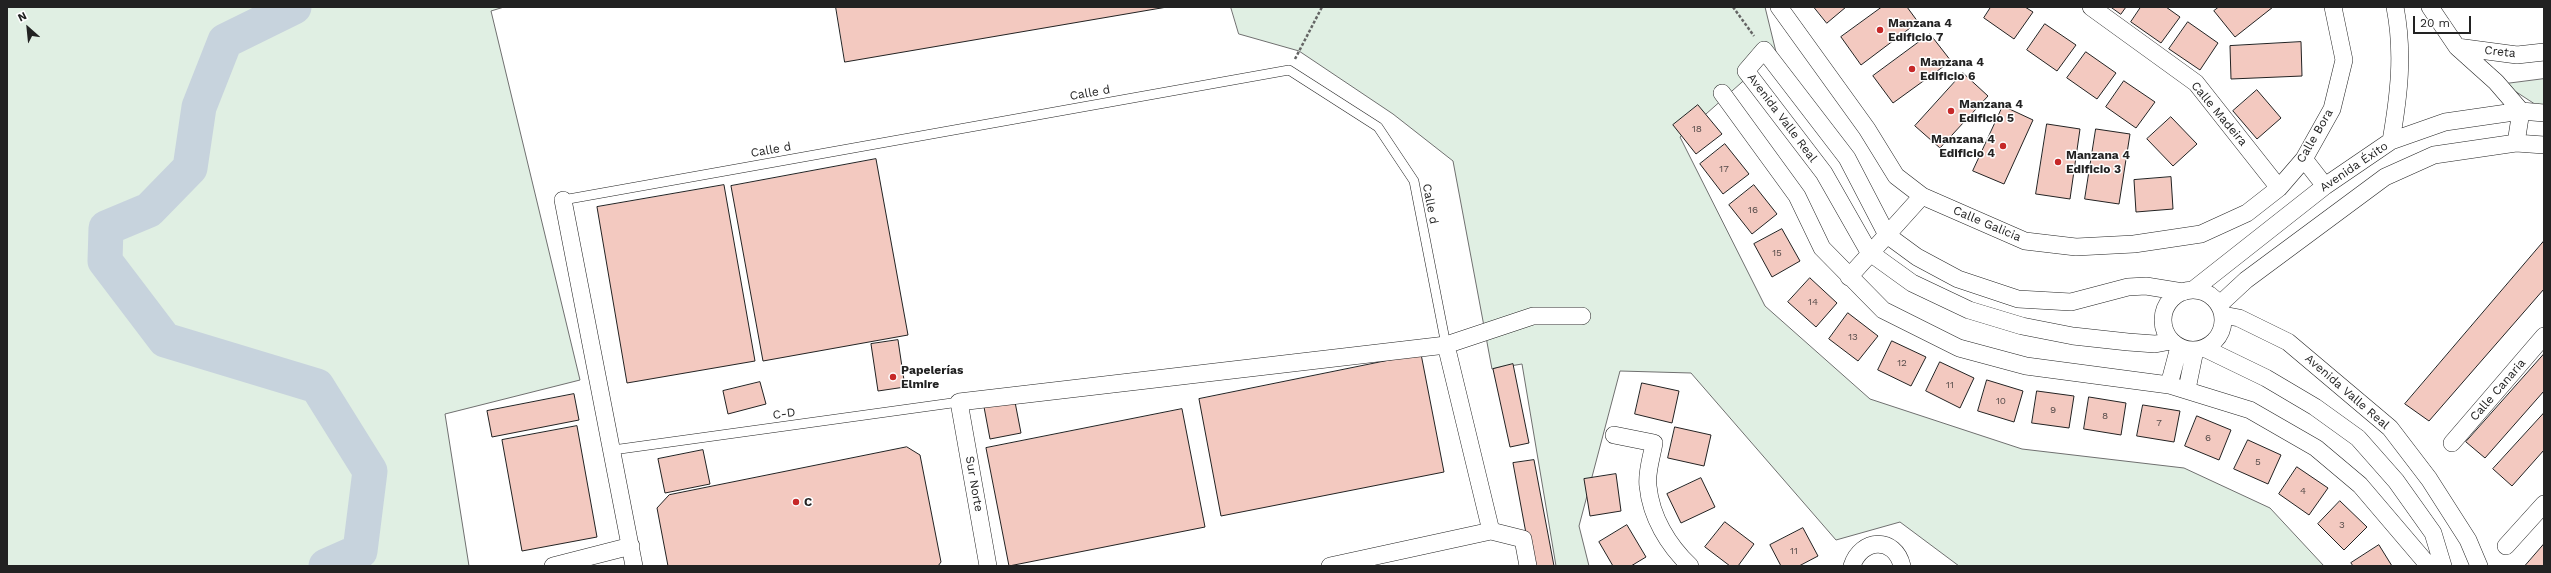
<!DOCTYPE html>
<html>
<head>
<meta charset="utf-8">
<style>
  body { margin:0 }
  #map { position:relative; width:2551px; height:573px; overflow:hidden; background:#fff; font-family:"Work Sans",sans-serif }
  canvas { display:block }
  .frame { position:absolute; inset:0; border:8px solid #222; pointer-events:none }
  .north { position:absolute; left:8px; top:8px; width:40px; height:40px; -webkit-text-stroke:3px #fff; paint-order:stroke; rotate:333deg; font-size:11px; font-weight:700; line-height:16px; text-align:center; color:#222 }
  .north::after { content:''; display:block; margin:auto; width:14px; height:18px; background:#222; clip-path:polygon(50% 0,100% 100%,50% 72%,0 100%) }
  .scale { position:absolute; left:2413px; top:16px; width:58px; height:18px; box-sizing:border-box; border:2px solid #222; border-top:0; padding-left:5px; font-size:12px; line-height:14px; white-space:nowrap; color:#222; -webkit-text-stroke:3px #fff; paint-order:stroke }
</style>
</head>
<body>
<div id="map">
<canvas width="2551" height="573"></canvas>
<div class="frame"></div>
<div class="north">N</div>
<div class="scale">20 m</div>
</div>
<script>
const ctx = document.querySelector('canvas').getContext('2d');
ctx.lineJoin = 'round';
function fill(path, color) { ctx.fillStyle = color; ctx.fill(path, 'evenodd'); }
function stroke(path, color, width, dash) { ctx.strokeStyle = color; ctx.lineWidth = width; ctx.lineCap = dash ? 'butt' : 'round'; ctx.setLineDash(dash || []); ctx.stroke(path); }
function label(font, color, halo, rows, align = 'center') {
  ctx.font = font + ' "Work Sans",sans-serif'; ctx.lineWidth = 3; ctx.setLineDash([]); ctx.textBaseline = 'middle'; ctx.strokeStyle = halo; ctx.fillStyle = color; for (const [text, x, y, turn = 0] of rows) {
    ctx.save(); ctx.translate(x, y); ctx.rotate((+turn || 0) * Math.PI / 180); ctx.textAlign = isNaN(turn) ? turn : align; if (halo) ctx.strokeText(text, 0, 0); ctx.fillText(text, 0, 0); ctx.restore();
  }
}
const green = new Path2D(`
  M 7,7 L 504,7 L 491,11 L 580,380 L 445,414 L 469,566 L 7,566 Z
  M 1231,7 L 1765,7 L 1776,52 L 1680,137 L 1765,306 L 1870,399 L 2022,449 L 2184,468 L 2270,508 L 2324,566 L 1959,566 L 1900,522 L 1836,540 L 1691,373 L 1620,371 L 1579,526 L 1589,566 L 1556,566 L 1522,364 L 1492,369 L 1453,161 L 1393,114 L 1299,51 L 1239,34 Z
  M 2544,79 L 2544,110 L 2504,84 Z`);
const river = new Path2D(`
  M 294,7 L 225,41 L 199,107 L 190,168 L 149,210 L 106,228 L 105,261 L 165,340 L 317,386 L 370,471 L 360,551 L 326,566`);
const building = new Path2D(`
  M 836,7 L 1167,7 L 845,62 Z
  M 1814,7 L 1846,7 L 1827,23 Z
  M 1882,7 L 1907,7 L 1918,22 L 1861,65 L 1841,37 Z
  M 1991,7 L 2025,7 L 2033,12 L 2014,39 L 1984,18 Z
  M 2111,7 L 2126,7 L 2121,14 Z
  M 2141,7 L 2166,7 L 2180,17 L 2161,43 L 2131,22 Z
  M 2219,7 L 2273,7 L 2235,37 L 2214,11 Z
  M 2188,22 L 2218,43 L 2200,70 L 2169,49 Z
  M 2045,24 L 2076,45 L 2057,71 L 2027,50 Z
  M 1930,34 L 1951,61 L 1893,103 L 1873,76 Z
  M 2301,42 L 2302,76 L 2231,79 L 2230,46 Z
  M 2086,52 L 2116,73 L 2097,99 L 2067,78 Z
  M 1963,73 L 1988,96 L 1940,148 L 1915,126 Z
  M 2124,81 L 2155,102 L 2136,128 L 2106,107 Z
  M 2257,90 L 2281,118 L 2257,139 L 2233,111 Z
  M 1698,105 L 1722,134 L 1696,154 L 1673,125 Z
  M 2003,106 L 2033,120 L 2004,184 L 1973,171 Z
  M 2171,117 L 2197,144 L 2173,166 L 2147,139 Z
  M 2047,124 L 2080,129 L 2070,199 L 2036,194 Z
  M 2096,129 L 2130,134 L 2119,204 L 2085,199 Z
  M 1725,144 L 1749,174 L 1723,194 L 1700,164 Z
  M 876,159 L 908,335 L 763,361 L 731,186 Z
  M 2171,177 L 2173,209 L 2136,212 L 2134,180 Z
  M 724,185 L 755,361 L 627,383 L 597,207 Z
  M 1754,185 L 1777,214 L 1752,234 L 1729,205 Z
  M 1782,229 L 1800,261 L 1772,277 L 1754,244 Z
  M 2544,241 L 2544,289 L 2429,421 L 2405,404 Z
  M 1810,278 L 1837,303 L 1816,327 L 1788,302 Z
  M 1848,313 L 1878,336 L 1858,361 L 1829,339 Z
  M 898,340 L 905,387 L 878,391 L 871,344 Z
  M 1892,341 L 1926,357 L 1911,386 L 1878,370 Z
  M 1421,354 L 1444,472 L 1221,516 L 1199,399 Z
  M 2544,354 L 2544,391 L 2485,458 L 2466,442 Z
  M 1940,362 L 1974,378 L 1960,408 L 1926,391 Z
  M 1513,364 L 1529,443 L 1510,447 L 1493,369 Z
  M 1987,380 L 2023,391 L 2014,422 L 1978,411 Z
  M 760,382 L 766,404 L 728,414 L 723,391 Z
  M 1642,383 L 1679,391 L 1672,423 L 1635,414 Z
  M 2037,391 L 2074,396 L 2069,428 L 2032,423 Z
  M 574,394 L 579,420 L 492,437 L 487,411 Z
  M 2089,397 L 2126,403 L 2121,435 L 2084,429 Z
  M 1015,402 L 1021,433 L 990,439 L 984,407 Z
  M 2143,405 L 2180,411 L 2174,442 L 2137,436 Z
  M 1182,409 L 1205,527 L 1009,566 L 986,448 Z
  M 2544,413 L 2544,450 L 2512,486 L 2493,469 Z
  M 2197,416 L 2231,430 L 2219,460 L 2185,446 Z
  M 577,426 L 597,537 L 522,551 L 502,440 Z
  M 1675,427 L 1711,435 L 1704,466 L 1668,458 Z
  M 2248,440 L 2281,455 L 2268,484 L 2234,469 Z
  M 907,447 L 920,455 L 941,562 L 938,566 L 668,566 L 657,508 L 669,495 Z
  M 703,450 L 710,484 L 665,493 L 658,459 Z
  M 1534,460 L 1554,566 L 1532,566 L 1513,463 Z
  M 2297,467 L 2328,488 L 2309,515 L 2279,494 Z
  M 1616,474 L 1621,511 L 1590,516 L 1584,479 Z
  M 1701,478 L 1715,507 L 1681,523 L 1667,494 Z
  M 2340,501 L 2367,527 L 2344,550 L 2318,524 Z
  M 1725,522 L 1754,544 L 1738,566 L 1730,566 L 1705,547 Z
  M 1627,525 L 1646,557 L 1631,566 L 1613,566 L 1599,542 Z
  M 1803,528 L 1818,556 L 1799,566 L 1781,566 L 1770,545 Z
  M 2544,544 L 2544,566 L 2525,566 Z
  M 2379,545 L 2392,566 L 2353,566 L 2351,563 Z`);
const path = new Path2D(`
  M 1733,7 L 1754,36
  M 1295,59 L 1322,7`);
const lane = new Path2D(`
  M 563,200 L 1289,70 L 1378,127 L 1414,181 L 1446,345
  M 613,450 L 959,402`);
const street = new Path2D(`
  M 1779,7 L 1867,129 L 1896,176 L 1922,196 L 2025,241 L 2076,247 L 2134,244 L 2201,234 L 2247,213 L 2279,188 L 2304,159 L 2332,109 L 2344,60 L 2333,7
  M 2091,7 L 2196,83 L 2279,188
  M 2430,7 L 2457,47 L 2496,82 L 2521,111
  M 2457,47 L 2517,55 L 2544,52
  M 1722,93 L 1797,196 L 1822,248 L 1883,310 L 1959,348 L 2026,366 L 2169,385 L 2250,410 L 2316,448 L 2360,485 L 2429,566
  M 2391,141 C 2399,95 2404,53 2395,7
  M 2516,143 L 2521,111
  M 2304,159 L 2325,186
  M 563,200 L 634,566
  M 1849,277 L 1922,196
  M2163 320a30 30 0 1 1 60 0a30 30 0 1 1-60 0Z
  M 2193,290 L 2325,186 L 2391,141 L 2445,122 L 2521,111 L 2544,113
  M 2219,305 L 2246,280 L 2385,177 L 2434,155 L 2516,143 L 2544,145
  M 2223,315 L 2239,318 L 2288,342 L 2390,428 L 2429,479 L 2468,540 L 2479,566
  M 2171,341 L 2155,344 L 2128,342 L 2073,336 L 2022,326 L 1969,310 L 1912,283 L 1869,252 L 1824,173 L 1746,71 L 1764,50 L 1847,158 L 1887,235 L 1917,257 L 1958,279 L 2018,299 L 2071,302 L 2128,287 L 2146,286 L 2183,292
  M 2204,348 L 2266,378 L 2315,407 L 2358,438 L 2396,481 L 2433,533 L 2443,566
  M 2169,385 L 2179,347
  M 2187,389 L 2195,350
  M 1614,435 L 1654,443 C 1652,456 1646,473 1648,486 C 1651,517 1668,545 1690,566
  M 2452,443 L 2544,336
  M 1491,531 L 1446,345 L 1533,316 L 1582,316
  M 2506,546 L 2544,504
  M 553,566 L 631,546
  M 988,566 L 959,402 L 1446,345
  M 1330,566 L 1491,531 L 1523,539 L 1528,566
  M 1852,566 C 1861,538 1895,536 1902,566`);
const markers = [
  [1880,30,4,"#c62828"],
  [1912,69,4,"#c62828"],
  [1951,111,4,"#c62828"],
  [2003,146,4,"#c62828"],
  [2058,162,4,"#c62828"],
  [893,377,4,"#c62828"],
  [796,502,4,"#c62828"]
];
const numberNames = [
  ["18",1697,129],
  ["17",1724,169],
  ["16",1753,210],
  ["15",1777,253],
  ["14",1813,302],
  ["13",1853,337],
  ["12",1902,363],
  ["11",1950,385],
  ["10",2001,401],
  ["9",2053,410],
  ["8",2105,416],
  ["7",2159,423],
  ["6",2208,438],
  ["5",2258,462],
  ["4",2303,491],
  ["3",2342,525],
  ["11",1794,551]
];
const poiNames = [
  ["Manzana 4",1888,23],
  ["Edificio 7",1888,37],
  ["Manzana 4",1920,62],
  ["Edificio 6",1920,76],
  ["Manzana 4",1959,104],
  ["Edificio 5",1959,118],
  ["Manzana 4",1995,139,"right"],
  ["Edificio 4",1995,153,"right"],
  ["Manzana 4",2066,155],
  ["Edificio 3",2066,169],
  ["Papelerías",901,370],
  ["Elmire",901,384],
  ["C",804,502]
];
const streetNames = [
  ["Creta",2500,52,6],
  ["Calle d",1090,93,-10],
  ["Calle Madeira",2219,114,50],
  ["Avenida Valle Real",1782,118,53],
  ["Calle Bora",2315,136,-60],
  ["Calle d",771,150,-10],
  ["Avenida Éxito",2354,167,-34],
  ["Calle d",1430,204,79],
  ["Calle Galicia",1987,224,23],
  ["Calle Canaria",2498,390,-49],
  ["Avenida Valle Real",2347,392,41],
  ["C-D",784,414,-8],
  ["Sur Norte",974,484,80]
];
fill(green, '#e0efe3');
stroke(green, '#6f6f6f', 1);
stroke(river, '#c7d3dd', 35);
fill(building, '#f3c9c0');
stroke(building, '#222', 1);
stroke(lane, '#222', 10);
stroke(street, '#222', 18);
stroke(path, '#646464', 2.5, [3, 2]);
stroke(lane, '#fff', 9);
stroke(street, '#fff', 17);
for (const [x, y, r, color] of markers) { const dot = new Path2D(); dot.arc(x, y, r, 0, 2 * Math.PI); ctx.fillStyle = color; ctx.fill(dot); stroke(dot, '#fff', 1.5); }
label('10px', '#564c4a', null, numberNames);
label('bold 12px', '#222', '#fff', poiNames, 'left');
label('12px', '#222', '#fff', streetNames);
</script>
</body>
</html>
